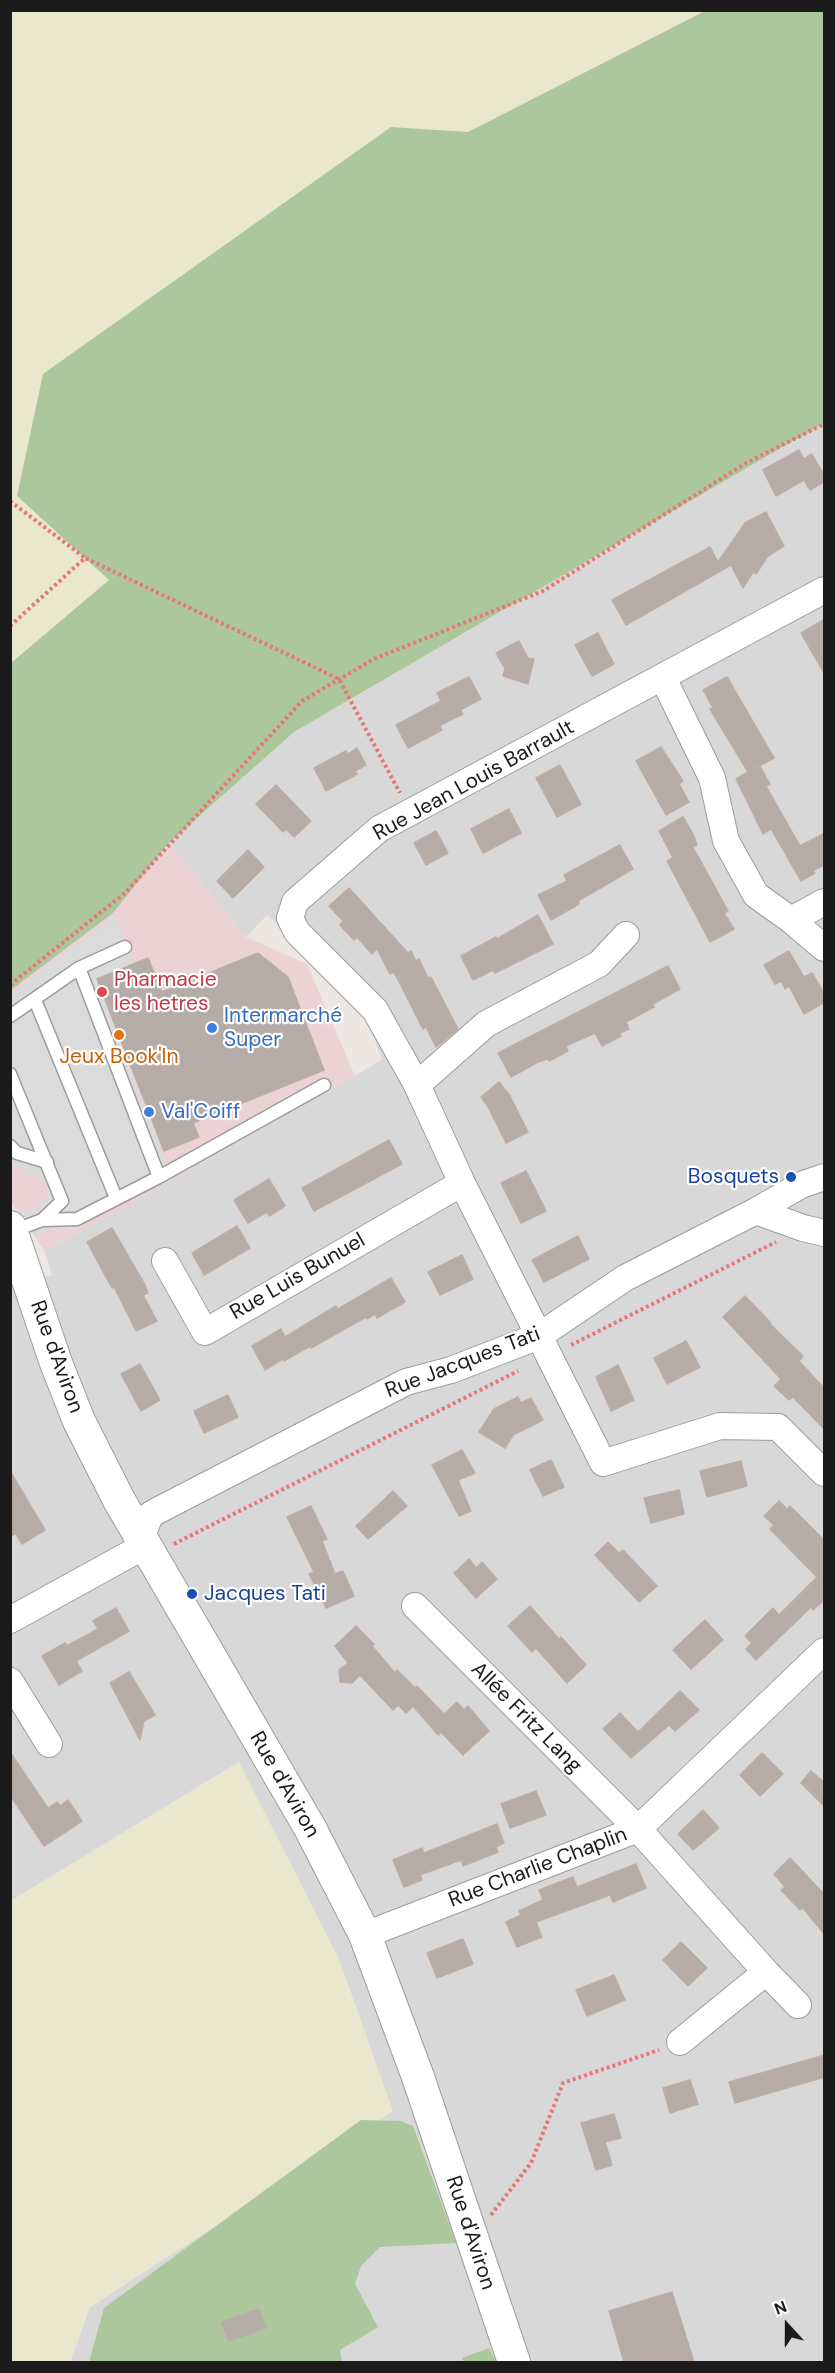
<!DOCTYPE html>
<html>
<head>
<meta charset="utf-8">
<style>
  body { margin:0 }
  #map { position:relative; width:835px; height:2373px; overflow:hidden; background:#ece7e2; font-family:"DM Sans",sans-serif }
  canvas { display:block }
  .frame { position:absolute; inset:0; border:12px solid #1b1b1b; pointer-events:none }
  .north { position:absolute; left:757px; top:2295px; width:60px; height:60px; -webkit-text-stroke:4px #fff; paint-order:stroke; rotate:339deg; font-size:16px; font-weight:700; line-height:24px; text-align:center; color:#1b1b1b }
  .north::after { content:''; display:block; margin:auto; width:21px; height:27px; background:#1b1b1b; clip-path:polygon(50% 0,100% 100%,50% 72%,0 100%) }
</style>
</head>
<body>
<div id="map">
<canvas width="835" height="2373"></canvas>
<div class="frame"></div>
<div class="north">N</div>
</div>
<script>
const ctx = document.querySelector('canvas').getContext('2d');
ctx.lineJoin = 'round';
function fill(path, color) { ctx.fillStyle = color; ctx.fill(path, 'evenodd'); }
function stroke(path, color, width, dash) { ctx.strokeStyle = color; ctx.lineWidth = width; ctx.lineCap = dash ? 'butt' : 'round'; ctx.setLineDash(dash || []); ctx.stroke(path); }
function label(font, color, halo, rows, align = 'center') {
  ctx.font = font + ' "DM Sans",sans-serif'; ctx.lineWidth = 4.5; ctx.setLineDash([]); ctx.textBaseline = 'middle'; ctx.strokeStyle = halo; ctx.fillStyle = color; for (const [text, x, y, turn = 0] of rows) {
    ctx.save(); ctx.translate(x, y); ctx.rotate((+turn || 0) * Math.PI / 180); ctx.textAlign = isNaN(turn) ? turn : align; if (halo) ctx.strokeText(text, 0, 0); ctx.fillText(text, 0, 0); ctx.restore();
  }
}
const residential = new Path2D(`
  M 824,423 L 824,2362 L 70,2362 L 90,2307 L 392,2111 L 239,1762 L 11,1901 L 11,1288 L 52,1275 L 45,1252 L 382,1060 L 369,1023 L 289,934 L 267,915 L 246,937 L 169,843 L 294,732 Z`);
const commercial = new Path2D(`
  M 169,843 L 246,937 L 307,964 L 355,1076 L 45,1252 L 11,1201 L 11,990 L 113,913 Z`);
const farmland = new Path2D(`
  M 11,11 L 707,11 L 468,132 L 391,127 L 17,496 L 109,580 L 11,663 Z
  M 239,1762 L 339,1959 L 393,2111 L 90,2307 L 70,2362 L 11,2362 L 11,1901 Z`);
const forest = new Path2D(`
  M 707,10 L 824,11 L 824,423 L 294,732 L 169,843 L 113,913 L 11,990 L 11,663 L 109,580 L 17,496 L 43,374 L 391,127 L 468,132 Z
  M 361,2120 L 400,2121 L 413,2126 L 456,2243 L 380,2247 L 361,2266 L 355,2284 L 378,2327 L 340,2350 L 342,2362 L 89,2362 L 104,2308 Z
  M 489,2348 L 496,2362 L 464,2362 L 462,2358 Z`);
const parking = new Path2D(`
  M 115,915 L 133,963 L 96,979 L 171,1174 L 70,1230 L 65,1227 L 56,1227 L 37,1236 L 19,1210 L 36,1208 L 47,1195 L 47,1187 L 43,1179 L 11,1162 L 11,994 Z`);
const building = new Path2D(`
  M 799,450 L 804,459 L 812,454 L 825,477 L 825,481 L 810,490 L 804,480 L 776,496 L 763,470 Z
  M 766,512 L 784,546 L 768,556 L 756,574 L 753,572 L 743,588 L 731,565 L 626,625 L 612,600 L 710,547 L 718,562 L 745,523 Z
  M 825,619 L 825,675 L 801,633 Z
  M 598,633 L 614,664 L 592,676 L 575,645 Z
  M 519,641 L 528,658 L 534,659 L 528,684 L 503,676 L 505,669 L 496,653 Z
  M 469,677 L 481,699 L 460,710 L 463,714 L 439,726 L 442,730 L 408,748 L 396,725 L 441,701 L 437,693 Z
  M 727,677 L 774,758 L 748,772 L 710,709 L 713,708 L 703,690 Z
  M 661,747 L 683,781 L 679,784 L 689,802 L 666,815 L 636,761 Z
  M 357,748 L 366,765 L 355,771 L 357,774 L 326,791 L 314,768 L 346,751 L 348,754 Z
  M 560,765 L 581,804 L 557,817 L 536,778 Z
  M 759,765 L 770,784 L 766,786 L 800,846 L 825,833 L 825,864 L 813,871 L 815,873 L 801,881 L 771,829 L 763,834 L 736,779 Z
  M 276,785 L 311,821 L 294,837 L 286,829 L 283,832 L 256,804 Z
  M 509,809 L 521,833 L 483,853 L 471,829 Z
  M 683,817 L 694,836 L 697,845 L 693,847 L 728,911 L 724,913 L 734,929 L 710,942 L 667,861 L 673,858 L 659,831 Z
  M 436,831 L 448,853 L 426,865 L 414,843 Z
  M 620,845 L 633,869 L 578,901 L 579,904 L 551,920 L 538,895 L 567,881 L 564,875 Z
  M 248,850 L 264,867 L 233,898 L 217,881 Z
  M 349,888 L 408,953 L 411,951 L 416,961 L 419,959 L 428,978 L 431,977 L 458,1029 L 440,1044 L 436,1047 L 426,1027 L 423,1029 L 394,972 L 390,974 L 377,949 L 372,954 L 357,937 L 354,940 L 340,925 L 343,921 L 329,906 Z
  M 538,915 L 553,944 L 495,973 L 493,970 L 473,980 L 461,956 L 496,937 L 497,939 Z
  M 789,951 L 804,977 L 812,973 L 825,995 L 825,1002 L 804,1014 L 789,986 L 785,989 L 781,981 L 775,984 L 764,965 Z
  M 258,953 L 288,977 L 324,1070 L 193,1123 L 199,1137 L 164,1151 L 97,979 L 148,958 L 162,992 Z
  M 668,966 L 680,989 L 653,1004 L 654,1007 L 626,1022 L 629,1029 L 620,1033 L 621,1036 L 602,1046 L 595,1033 L 566,1046 L 568,1051 L 549,1061 L 548,1059 L 538,1062 L 511,1077 L 498,1053 Z
  M 499,1082 L 510,1096 L 528,1132 L 506,1143 L 488,1107 L 481,1097 Z
  M 389,1140 L 402,1164 L 314,1211 L 302,1188 Z
  M 526,1171 L 546,1211 L 521,1223 L 501,1183 Z
  M 269,1179 L 285,1206 L 269,1216 L 267,1212 L 248,1223 L 234,1200 Z
  M 237,1226 L 250,1248 L 204,1275 L 192,1253 Z
  M 112,1228 L 145,1285 L 148,1293 L 143,1295 L 157,1321 L 136,1331 L 114,1287 L 112,1288 L 87,1242 Z
  M 578,1236 L 589,1259 L 544,1282 L 532,1260 Z
  M 462,1255 L 473,1279 L 440,1295 L 428,1272 Z
  M 391,1278 L 405,1302 L 377,1318 L 375,1314 L 367,1319 L 366,1317 L 311,1348 L 310,1346 L 284,1361 L 283,1359 L 265,1370 L 252,1346 L 281,1329 L 285,1337 L 336,1306 L 338,1309 Z
  M 745,1296 L 771,1323 L 770,1324 L 803,1356 L 799,1361 L 825,1389 L 825,1430 L 793,1397 L 789,1400 L 774,1386 L 781,1379 L 723,1317 Z
  M 686,1341 L 700,1367 L 667,1384 L 654,1358 Z
  M 140,1364 L 160,1400 L 141,1411 L 121,1374 Z
  M 618,1365 L 634,1400 L 611,1411 L 596,1377 Z
  M 228,1395 L 238,1417 L 204,1433 L 194,1411 Z
  M 518,1397 L 521,1403 L 531,1398 L 543,1420 L 513,1435 L 505,1448 L 479,1432 L 494,1409 Z
  M 462,1450 L 475,1473 L 458,1480 L 471,1511 L 459,1516 L 432,1465 Z
  M 551,1460 L 564,1487 L 543,1496 L 530,1470 Z
  M 741,1461 L 747,1486 L 707,1497 L 700,1471 Z
  M 10,1471 L 45,1530 L 22,1544 L 16,1534 L 10,1536 Z
  M 679,1490 L 684,1514 L 651,1523 L 644,1498 Z
  M 393,1491 L 407,1506 L 368,1539 L 356,1526 Z
  M 779,1501 L 787,1509 L 790,1506 L 825,1541 L 825,1599 L 813,1610 L 811,1607 L 756,1660 L 746,1649 L 752,1643 L 745,1636 L 773,1608 L 779,1615 L 817,1577 L 770,1529 L 774,1525 L 764,1516 Z
  M 311,1506 L 327,1539 L 322,1541 L 335,1574 L 343,1571 L 354,1596 L 326,1608 L 309,1574 L 314,1572 L 287,1517 Z
  M 608,1542 L 619,1553 L 623,1550 L 657,1586 L 639,1602 L 595,1555 Z
  M 469,1559 L 476,1568 L 482,1562 L 497,1579 L 476,1598 L 454,1573 Z
  M 530,1606 L 559,1639 L 561,1637 L 586,1665 L 567,1683 L 536,1648 L 532,1652 L 508,1626 Z
  M 116,1608 L 129,1631 L 76,1661 L 82,1671 L 59,1685 L 42,1656 L 65,1643 L 67,1646 L 98,1629 L 93,1621 Z
  M 705,1620 L 723,1640 L 691,1669 L 673,1650 Z
  M 356,1626 L 374,1644 L 372,1646 L 395,1673 L 397,1670 L 415,1688 L 417,1686 L 444,1714 L 457,1702 L 464,1710 L 468,1706 L 489,1731 L 463,1755 L 441,1732 L 438,1735 L 413,1706 L 406,1713 L 398,1705 L 393,1710 L 360,1675 L 352,1683 L 340,1682 L 339,1670 L 348,1663 L 335,1646 Z
  M 129,1672 L 155,1715 L 144,1721 L 140,1740 L 110,1683 Z
  M 680,1691 L 699,1710 L 675,1731 L 669,1725 L 631,1758 L 603,1729 L 620,1713 L 638,1732 Z
  M 10,1752 L 48,1808 L 57,1802 L 60,1806 L 68,1800 L 82,1821 L 44,1846 L 10,1795 Z
  M 762,1753 L 783,1774 L 760,1796 L 740,1775 Z
  M 811,1771 L 825,1783 L 825,1807 L 801,1783 Z
  M 536,1791 L 546,1815 L 510,1828 L 501,1804 Z
  M 703,1810 L 719,1828 L 693,1850 L 678,1834 Z
  M 497,1824 L 504,1843 L 496,1847 L 498,1852 L 463,1866 L 461,1860 L 420,1875 L 422,1880 L 404,1887 L 393,1860 L 422,1848 L 424,1853 Z
  M 790,1858 L 825,1895 L 825,1935 L 802,1907 L 800,1910 L 781,1890 L 785,1887 L 774,1874 Z
  M 636,1864 L 646,1888 L 613,1902 L 610,1895 L 536,1922 L 542,1937 L 517,1947 L 506,1922 L 521,1915 L 519,1911 L 543,1900 L 539,1890 L 573,1877 L 577,1887 Z
  M 463,1939 L 473,1964 L 437,1978 L 427,1953 Z
  M 681,1942 L 707,1968 L 688,1986 L 663,1960 Z
  M 614,1975 L 625,2000 L 587,2016 L 576,1990 Z
  M 825,2055 L 825,2077 L 735,2103 L 729,2082 Z
  M 690,2080 L 698,2104 L 670,2113 L 663,2088 Z
  M 614,2114 L 621,2138 L 605,2142 L 612,2165 L 596,2170 L 581,2123 Z
  M 672,2292 L 694,2362 L 624,2362 L 609,2311 Z
  M 259,2309 L 266,2328 L 229,2341 L 221,2322 Z`);
const path = new Path2D(`
  M 10,501 L 85,558
  M 10,626 L 85,558 L 339,679 L 400,793
  M 10,985 L 125,893 L 302,701 L 374,659 L 543,591 L 746,463 L 824,424
  M 571,1345 L 776,1242
  M 174,1544 L 518,1371
  M 491,2215 L 531,2163 L 563,2083 L 659,2050`);
const service = new Path2D(`
  M 79,968 L 159,1177
  M 35,1000 L 116,1198
  M 10,1016 L 79,968 L 125,947
  M 10,1074 L 62,1201 L 42,1220
  M 10,1146 L 17,1153 L 47,1162
  M 13,1231 L 42,1220 L 77,1219 L 159,1177 L 324,1085`);
const minor = new Path2D(`
  M 824,590 L 379,829 L 295,902 L 290,918 L 297,932 L 375,1010 L 417,1085 L 462,1183 L 603,1463 L 720,1426 L 778,1427 L 824,1473
  M 663,678 L 712,778 L 726,841 L 756,895 L 791,920 L 824,948
  M 791,920 L 824,902
  M 417,1085 L 486,1024 L 599,964 L 626,935
  M 756,1211 L 803,1228 L 824,1233
  M 165,1261 L 205,1332 L 462,1183
  M 415,1606 L 638,1829 L 766,1972 L 680,2042
  M 10,1620 L 137,1550 L 150,1515 L 157,1511 L 406,1382 L 451,1370 L 539,1336 L 625,1278 L 756,1211 L 801,1185 L 824,1177
  M 10,1681 L 49,1744
  M 365,1935 L 638,1829 L 824,1651
  M 766,1972 L 798,2005`);
const tertiary = new Path2D(`
  M 10,1227 L 56,1363 L 79,1421 L 119,1500 L 310,1828 L 365,1935 L 418,2077 L 514,2362`);
const markers = [
  [102,992,6,"#e0444e"],
  [212,1028,6,"#3f7fe0"],
  [119,1035,6,"#e8710a"],
  [149,1112,6,"#3f7fe0"],
  [791,1177,6,"#1a4fb4"],
  [192,1594,6,"#1a4fb4"]
];
const streetNames = [
  ["Rue Jean Louis Barrault",474,781,-29],
  ["Rue Luis Bunuel",298,1277,-30],
  ["Rue d'Aviron",56,1357,70],
  ["Rue Jacques Tati",463,1363,-21],
  ["Allée Fritz Lang",526,1718,45],
  ["Rue d'Aviron",284,1785,60],
  ["Rue Charlie Chaplin",538,1868,-21],
  ["Rue d'Aviron",470,2233,72]
];
const healthNames = [
  ["Pharmacie",114,980],
  ["les hetres",114,1004]
];
const shopNames = [
  ["Intermarché",224,1016],
  ["Super",224,1040],
  ["Val'Coiff",161,1112]
];
const foodNames = [
  ["Jeux Book'In",119,1057]
];
const transitNames = [
  ["Bosquets",779,1177],
  ["Jacques Tati",204,1594,"left"]
];
fill(residential, '#d9d8d8');
fill(commercial, '#ebd2d4');
fill(farmland, '#e9e8cf');
fill(forest, '#acc79b');
fill(parking, '#dbdbdb');
fill(building, '#b5aca8');
stroke(building, '#bcada6', 1.5);
stroke(service, '#9c9c9c', 15);
stroke(minor, '#9c9c9c', 28);
stroke(tertiary, '#9c9c9c', 34);
stroke(path, '#ea7575', 4, [3, 3]);
stroke(service, '#fff', 12);
stroke(minor, '#fff', 26);
stroke(tertiary, '#fff', 32);
for (const [x, y, r, color] of markers) { const dot = new Path2D(); dot.arc(x, y, r, 0, 2 * Math.PI); ctx.fillStyle = color; ctx.fill(dot); stroke(dot, '#fff', 2); }
label('21px', '#1b1b1b', '#fff', streetNames);
label('21px', '#be3a42', '#fff', healthNames, 'left');
label('21px', '#366cbe', '#fff', shopNames, 'left');
label('21px', '#c56008', '#fff', foodNames);
label('21px', '#164399', '#fff', transitNames, 'right');
</script>
</body>
</html>
